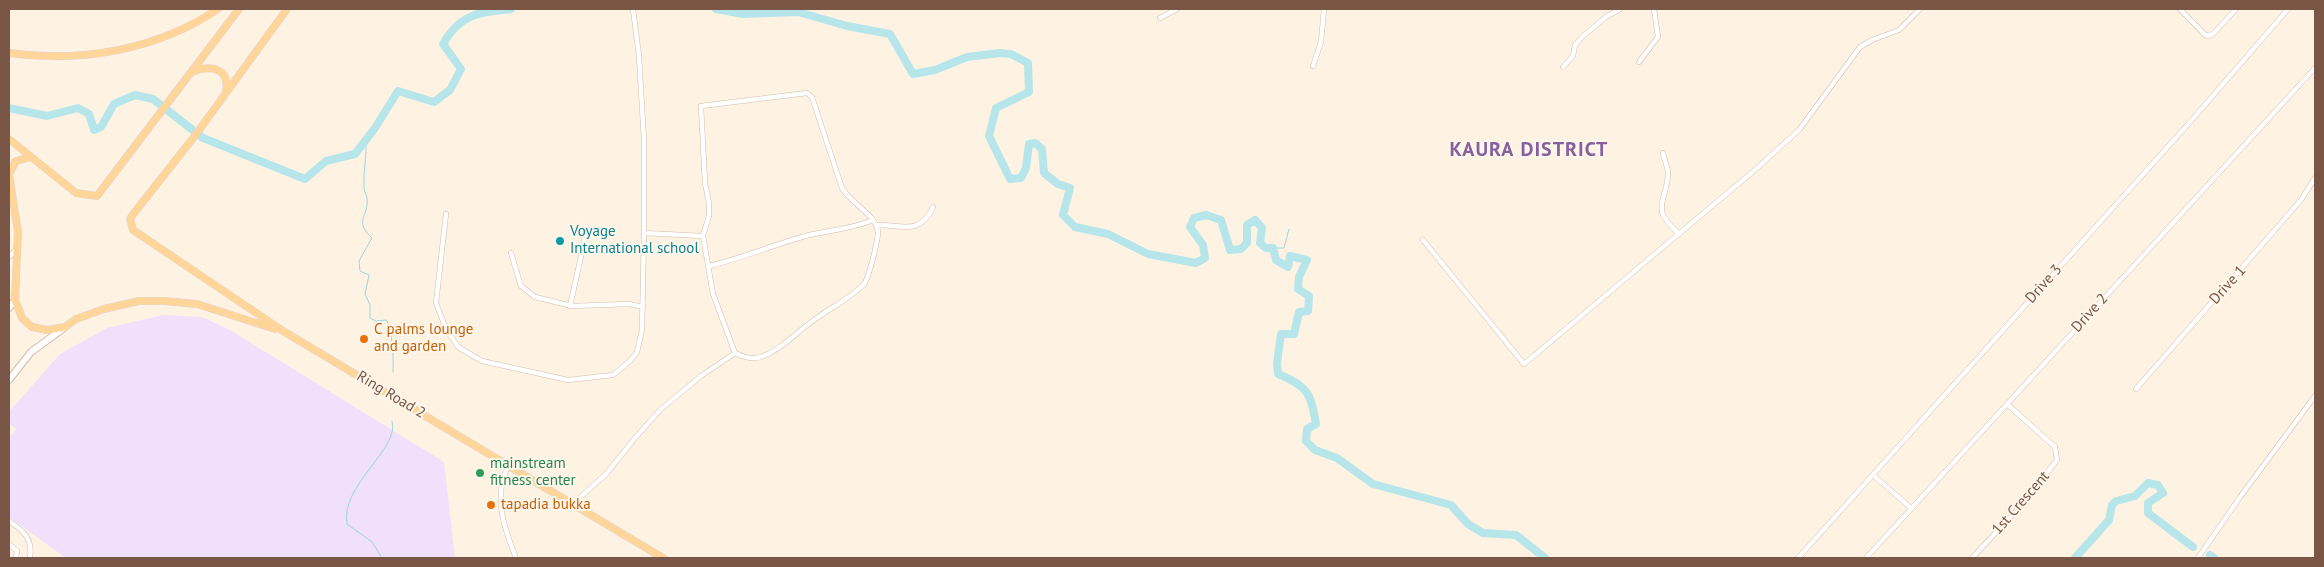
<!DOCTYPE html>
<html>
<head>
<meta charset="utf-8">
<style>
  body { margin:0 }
  #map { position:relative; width:2324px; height:567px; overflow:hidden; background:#fef3e3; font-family:"PT Sans",sans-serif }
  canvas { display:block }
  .frame { position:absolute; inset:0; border:10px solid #7a5646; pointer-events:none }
</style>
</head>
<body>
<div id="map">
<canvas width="2324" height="567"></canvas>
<div class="frame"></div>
</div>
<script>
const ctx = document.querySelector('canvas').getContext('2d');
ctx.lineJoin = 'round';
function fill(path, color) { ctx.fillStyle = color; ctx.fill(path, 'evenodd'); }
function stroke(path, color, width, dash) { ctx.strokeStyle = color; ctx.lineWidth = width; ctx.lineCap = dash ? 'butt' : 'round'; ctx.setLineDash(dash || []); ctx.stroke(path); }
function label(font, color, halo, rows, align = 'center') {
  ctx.font = font + ' "PT Sans",sans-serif'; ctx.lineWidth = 4; ctx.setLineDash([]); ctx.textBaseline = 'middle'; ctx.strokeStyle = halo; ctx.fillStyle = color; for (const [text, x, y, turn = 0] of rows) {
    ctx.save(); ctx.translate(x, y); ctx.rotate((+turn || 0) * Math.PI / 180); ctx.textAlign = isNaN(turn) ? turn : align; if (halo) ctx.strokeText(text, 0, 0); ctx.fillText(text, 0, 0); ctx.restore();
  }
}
const education = new Path2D(`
  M 163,315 L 202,317 L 230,330 L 444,462 L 455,558 L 66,558 L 9,517 L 9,438 L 16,429 L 9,423 L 9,412 L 60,354 L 107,328 Z`);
const stream = new Path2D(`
  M 366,140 C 367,156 363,171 364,188 C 364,192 367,195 367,199 C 369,217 353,220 372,238 L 359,261 L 360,271 L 369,275 L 365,294 L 370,305 L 370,318 L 376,321 L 386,320 C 392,326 394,362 393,372
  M 1273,248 L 1284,248 L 1289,229
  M 382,558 L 372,542 L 347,524 C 340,485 401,448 392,421`);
const river = new Path2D(`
  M 716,9 L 743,14 L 798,12 L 847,26 L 890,34 L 913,74 L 935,70 L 967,57 L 1000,53 L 1011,54 L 1028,63 L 1029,92 L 996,108 L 989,136 L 1010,179 L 1021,178 L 1026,168 L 1029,144 L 1035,143 L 1042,149 L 1044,173 L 1058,184 L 1070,188 L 1063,215 L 1075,227 L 1108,234 L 1148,254 L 1196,263 L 1205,258 L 1203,245 L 1190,227 L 1194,218 L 1206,215 L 1221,220 L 1230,250 L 1241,249 L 1247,243 L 1247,225 L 1255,220 L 1262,228 L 1260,243 L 1266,248 L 1273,248 L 1276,260 L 1288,267 L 1290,256 L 1307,260 L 1299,277 L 1298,289 L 1309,296 L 1308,311 L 1299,312 L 1294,334 L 1281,334 L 1277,363 L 1278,374 C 1308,386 1311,394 1316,424 L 1307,429 L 1306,441 L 1315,450 L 1337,458 L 1373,484 L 1451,505 L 1468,524 L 1483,533 L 1516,535 L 1545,558
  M 9,108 L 47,116 L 78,108 L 89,114 L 94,130 L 101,127 L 114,104 L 135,95 L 153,99 L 203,138 L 305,179 L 326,161 L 355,154 L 375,128 L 398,91 L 434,102 L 450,90 L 461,69 L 443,44 C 460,14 479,12 511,9
  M 2210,555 L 2214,558
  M 2075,558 L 2109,520 L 2112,505 L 2116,501 L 2135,496 L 2148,483 L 2158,485 L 2163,493 L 2148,503 L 2148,513 L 2193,547`);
const street = new Path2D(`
  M 2180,9 L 2205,35 L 2209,36 L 2214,33 L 2236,9
  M 1160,18 L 1177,9
  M 1639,62 L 1658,37 L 1654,9
  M 1313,66 L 1321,42 L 1324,9
  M 1563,67 L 1573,56 L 1575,45 L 1582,37 L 1606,17 L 1620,9
  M 807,93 L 812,97 L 842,188 C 851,204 876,214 878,232 C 878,240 869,278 864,284 C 851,298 830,308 814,320 C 796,332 783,349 761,357 C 752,360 744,357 735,353 L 713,294 L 703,236 L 709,216 L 709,203 L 705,183 L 701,106 Z
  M 1663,153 C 1664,161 1669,168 1668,176 C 1664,207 1651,208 1679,234
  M 446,214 L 436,303 L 446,329 L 458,347 L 482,361 L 568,380 L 613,375 L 630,361 L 637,352 L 642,330 L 644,233 L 644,140 L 639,56 L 633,9
  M 876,225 C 900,224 920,237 933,207
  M 644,233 L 703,236
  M 1423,240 L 1524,364 L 1756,169 L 1799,130 L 1860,47 L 1872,40 L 1899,30 L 1920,9
  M 511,253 L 521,286 L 535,297 L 572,306 L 629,304 L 643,307
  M 9,257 L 17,249
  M 709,266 C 743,258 775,244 809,235 C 831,230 852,229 873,220
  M 570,306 L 586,234
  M 2136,389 L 2301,200 L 2315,178
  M 508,466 C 493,497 504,528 516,558
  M 1873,475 L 1911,508
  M 573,504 L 607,473 L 635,438 L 661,409 L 701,376 L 735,353
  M 9,521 C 24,531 33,539 30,558
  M 9,544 L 17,551 L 16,558
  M 1798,558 L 2191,121 L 2288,9
  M 1866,558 L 2315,68
  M 1972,558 L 2020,507 L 2057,460 L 2055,447 L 2008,405
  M 2198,558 L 2240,497 L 2315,396`);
const secondary = new Path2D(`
  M 9,308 L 15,300
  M 9,380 L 31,352 L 64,328`);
const primary = new Path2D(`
  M 287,9 L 194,137 L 134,213 L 130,219 L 133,230 L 283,331 L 663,558
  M 9,53 C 81,63 157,50 218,9
  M 192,72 C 209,65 230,67 226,91
  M 9,139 L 76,193 L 97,196 L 239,9
  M 9,174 L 18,232 L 15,300 L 22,318 L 32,327 L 47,330 L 65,327 L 76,319 L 104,309 L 139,301 L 164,301 L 197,304 L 275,329
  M 9,174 L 16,161 L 31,157`);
const markers = [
  [560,241,5,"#0f9aa8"],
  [364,339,5,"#e8710a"],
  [480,473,5,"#2e9e5b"],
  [491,505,5,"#e8710a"]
];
const cultureNames = [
  ["Voyage",570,232],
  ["International school",570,249]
];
const streetNames = [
  ["Drive 3",2044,284,-48],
  ["Drive 1",2228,285,-48],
  ["Drive 2",2090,313,-48],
  ["Ring Road 2",391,395,31],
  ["1st Crescent",2021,503,-49]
];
const foodNames = [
  ["C palms lounge",374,330],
  ["and garden",374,347],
  ["tapadia bukka",501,505]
];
const leisureNames = [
  ["mainstream",490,464],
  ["fitness center",490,481]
];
const districtNames = [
  ["KAURA DISTRICT",1529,150]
];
fill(education, '#f0e0fb');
stroke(stream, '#9bd6dd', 1);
stroke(river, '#b6e5ea', 8);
stroke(street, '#d4bbab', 5.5);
stroke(secondary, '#d7bba8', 8);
stroke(primary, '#dfd6d3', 8);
stroke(street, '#fff', 4.5);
stroke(secondary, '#fff', 6);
stroke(primary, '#ffd59a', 7);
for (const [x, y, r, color] of markers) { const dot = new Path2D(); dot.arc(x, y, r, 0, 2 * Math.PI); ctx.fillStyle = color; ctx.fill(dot); stroke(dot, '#fff7ec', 2); }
label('15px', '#0d838f', '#fff7ec', cultureNames, 'left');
label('15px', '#7a5646', '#fff7ec', streetNames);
label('15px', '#c56008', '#fff7ec', foodNames, 'left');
label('15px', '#27864d', '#fff7ec', leisureNames, 'left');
ctx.letterSpacing = '1px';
label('bold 20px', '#87619e', '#fff7ec', districtNames);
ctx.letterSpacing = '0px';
</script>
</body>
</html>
